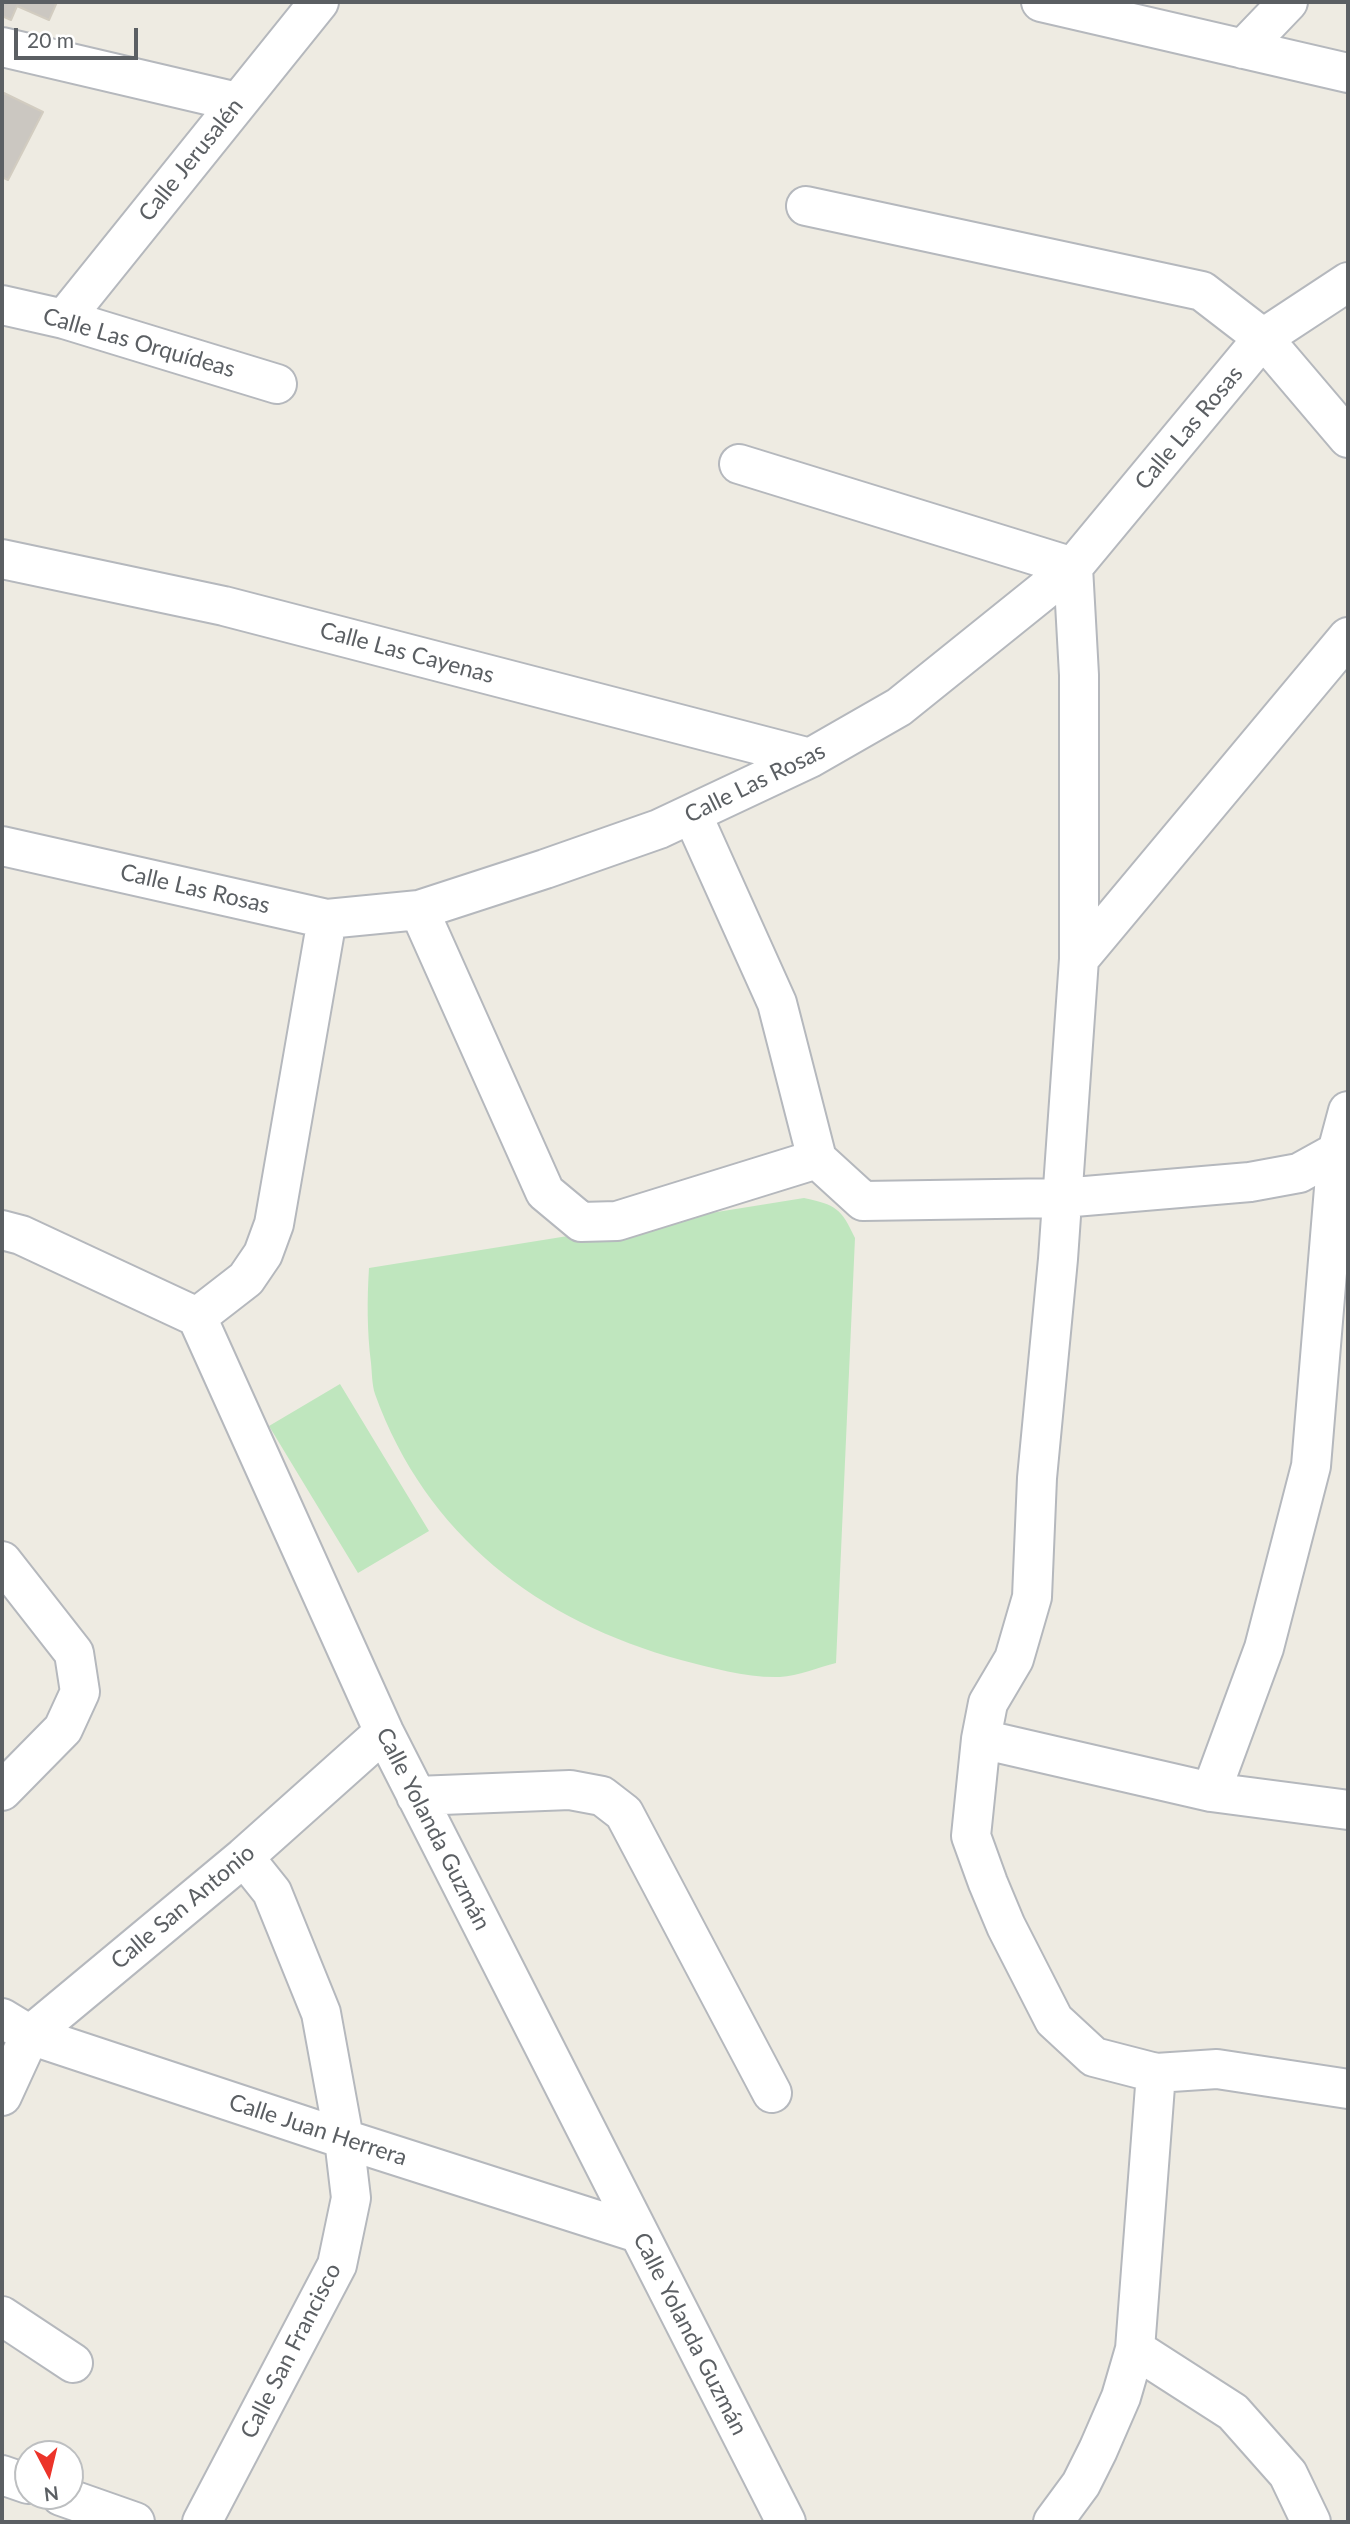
<!DOCTYPE html>
<html>
<head>
<meta charset="utf-8">
<style>
  body { margin:0 }
  #map { position:relative; width:1350px; height:2524px; overflow:hidden; background:#eeebe2; font-family:Lato,sans-serif }
  canvas { display:block }
  .frame { position:absolute; inset:0; border:4px solid #5b5f63; pointer-events:none }
  .north { position:absolute; left:14px; top:2440px; width:70px; height:70px; box-sizing:border-box; background:#fff; border:2px solid #bdbfc1; border-radius:50%; rotate:173deg; font-size:19px; font-weight:700; line-height:28px; text-align:center; color:#5b5f63 }
  .north::after { content:''; display:block; margin:auto; width:24px; height:32px; background:#ec342a; clip-path:polygon(50% 0,100% 100%,50% 72%,0 100%) }
  .scale { position:absolute; left:14px; top:28px; width:124px; height:32px; box-sizing:border-box; border:4px solid #5b5f63; border-top:0; padding-left:9px; font-size:21px; line-height:24px; white-space:nowrap; color:#5b5f63; -webkit-text-stroke:5px #fff; paint-order:stroke }
</style>
</head>
<body>
<div id="map">
<canvas width="1350" height="2524"></canvas>
<div class="frame"></div>
<div class="north">N</div>
<div class="scale">20 m</div>
</div>
<script>
const ctx = document.querySelector('canvas').getContext('2d');
ctx.lineJoin = 'round';
function fill(path, color) { ctx.fillStyle = color; ctx.fill(path, 'evenodd'); }
function stroke(path, color, width, dash) { ctx.strokeStyle = color; ctx.lineWidth = width; ctx.lineCap = dash ? 'butt' : 'round'; ctx.setLineDash(dash || []); ctx.stroke(path); }
function label(font, color, halo, rows, align = 'center') {
  ctx.font = font + ' Lato,sans-serif'; ctx.lineWidth = 7; ctx.setLineDash([]); ctx.textBaseline = 'middle'; ctx.strokeStyle = halo; ctx.fillStyle = color; for (const [text, x, y, turn = 0] of rows) {
    ctx.save(); ctx.translate(x, y); ctx.rotate((+turn || 0) * Math.PI / 180); ctx.textAlign = isNaN(turn) ? turn : align; if (halo) ctx.strokeText(text, 0, 0); ctx.fillText(text, 0, 0); ctx.restore();
  }
}
const green = new Path2D(`
  M 804,1198 C 836,1205 841,1208 855,1238 L 836,1663 C 819,1667 798,1676 780,1677 C 747,1678 713,1668 681,1660 C 539,1621 426,1536 375,1394 C 372,1385 372,1373 371,1363 C 367,1331 367,1300 369,1268 Z
  M 340,1384 L 429,1531 L 358,1573 L 269,1426 Z`);
const building = new Path2D(`
  M 2,2 L 57,2 L 49,20 L 17,6 L 11,20 L 2,16 Z
  M 4,93 L 43,112 L 8,180 L 2,177 L 2,97 Z`);
const minor = new Path2D(`
  M 1041,2 L 1348,73
  M 2,47 L 237,102
  M 1243,49 L 1288,2
  M 806,206 L 1202,291 L 1263,338 L 1348,438
  M 2,305 L 64,319 L 277,384
  M 64,319 L 319,2
  M 739,464 L 1073,567 L 1079,675 L 1079,959 L 1058,1259 L 1037,1478 L 1032,1597 L 1014,1659 L 988,1703 L 981,1739 L 971,1836 L 988,1883 L 1006,1926 L 1054,2020 L 1094,2057 L 1156,2073 L 1217,2069 L 1348,2089
  M 2,559 L 224,606 L 810,758
  M 692,814 L 777,1003 L 817,1159 L 863,1201 L 1062,1198 L 1250,1182 L 1299,1173 L 1337,1152 L 1348,1111
  M 2,846 L 327,919 L 419,910 L 545,869 L 659,829 L 810,758 L 899,707 L 1073,567 L 1263,338 L 1348,282
  M 419,910 L 545,1192 L 581,1222 L 617,1221 L 817,1159
  M 1079,959 L 1348,637
  M 2,1230 L 21,1235 L 197,1317 L 384,1732 L 786,2522
  M 197,1317 L 246,1279 L 263,1254 L 274,1224 L 327,919
  M 2,1561 L 74,1653 L 80,1692 L 63,1729 L 2,1791
  M 981,1739 L 1211,1792 L 1348,1810
  M 1211,1792 L 1264,1648 L 1311,1466 L 1337,1152
  M 416,1796 L 570,1790 L 602,1796 L 624,1813 L 772,2093
  M 2,2018 L 30,2035 L 344,2139 L 638,2233
  M 2,2096 L 30,2035 L 244,1857 L 384,1732
  M 2,2316 L 73,2363
  M 1135,2349 L 1233,2412 L 1288,2474 L 1311,2522
  M 2,2475 L 28,2484
  M 61,2496 L 135,2522
  M 202,2522 L 337,2265 L 351,2198 L 344,2139 L 321,2013 L 272,1892 L 244,1857
  M 1053,2522 L 1081,2484 L 1098,2450 L 1121,2397 L 1135,2349 L 1156,2073`);
const streetNames = [
  ["Calle Jerusalén",191,160,-51],
  ["Calle Las Orquídeas",139,343,16],
  ["Calle Las Rosas",1189,428,-50],
  ["Calle Las Cayenas",407,653,15],
  ["Calle Las Rosas",755,783,-26],
  ["Calle Las Rosas",195,889,13],
  ["Calle Yolanda Guzmán",433,1829,63],
  ["Calle San Antonio",183,1907,-40],
  ["Calle Juan Herrera",318,2130,18],
  ["Calle Yolanda Guzmán",690,2334,63],
  ["Calle San Francisco",291,2351,-63]
];
fill(green, '#bfe6be');
fill(building, '#cbc7c1');
stroke(building, '#d2ccc0', 2);
stroke(minor, '#b5b8bd', 42);
stroke(minor, '#fff', 38);
label('23px', '#5b5f63', '#fff', streetNames);
</script>
</body>
</html>
